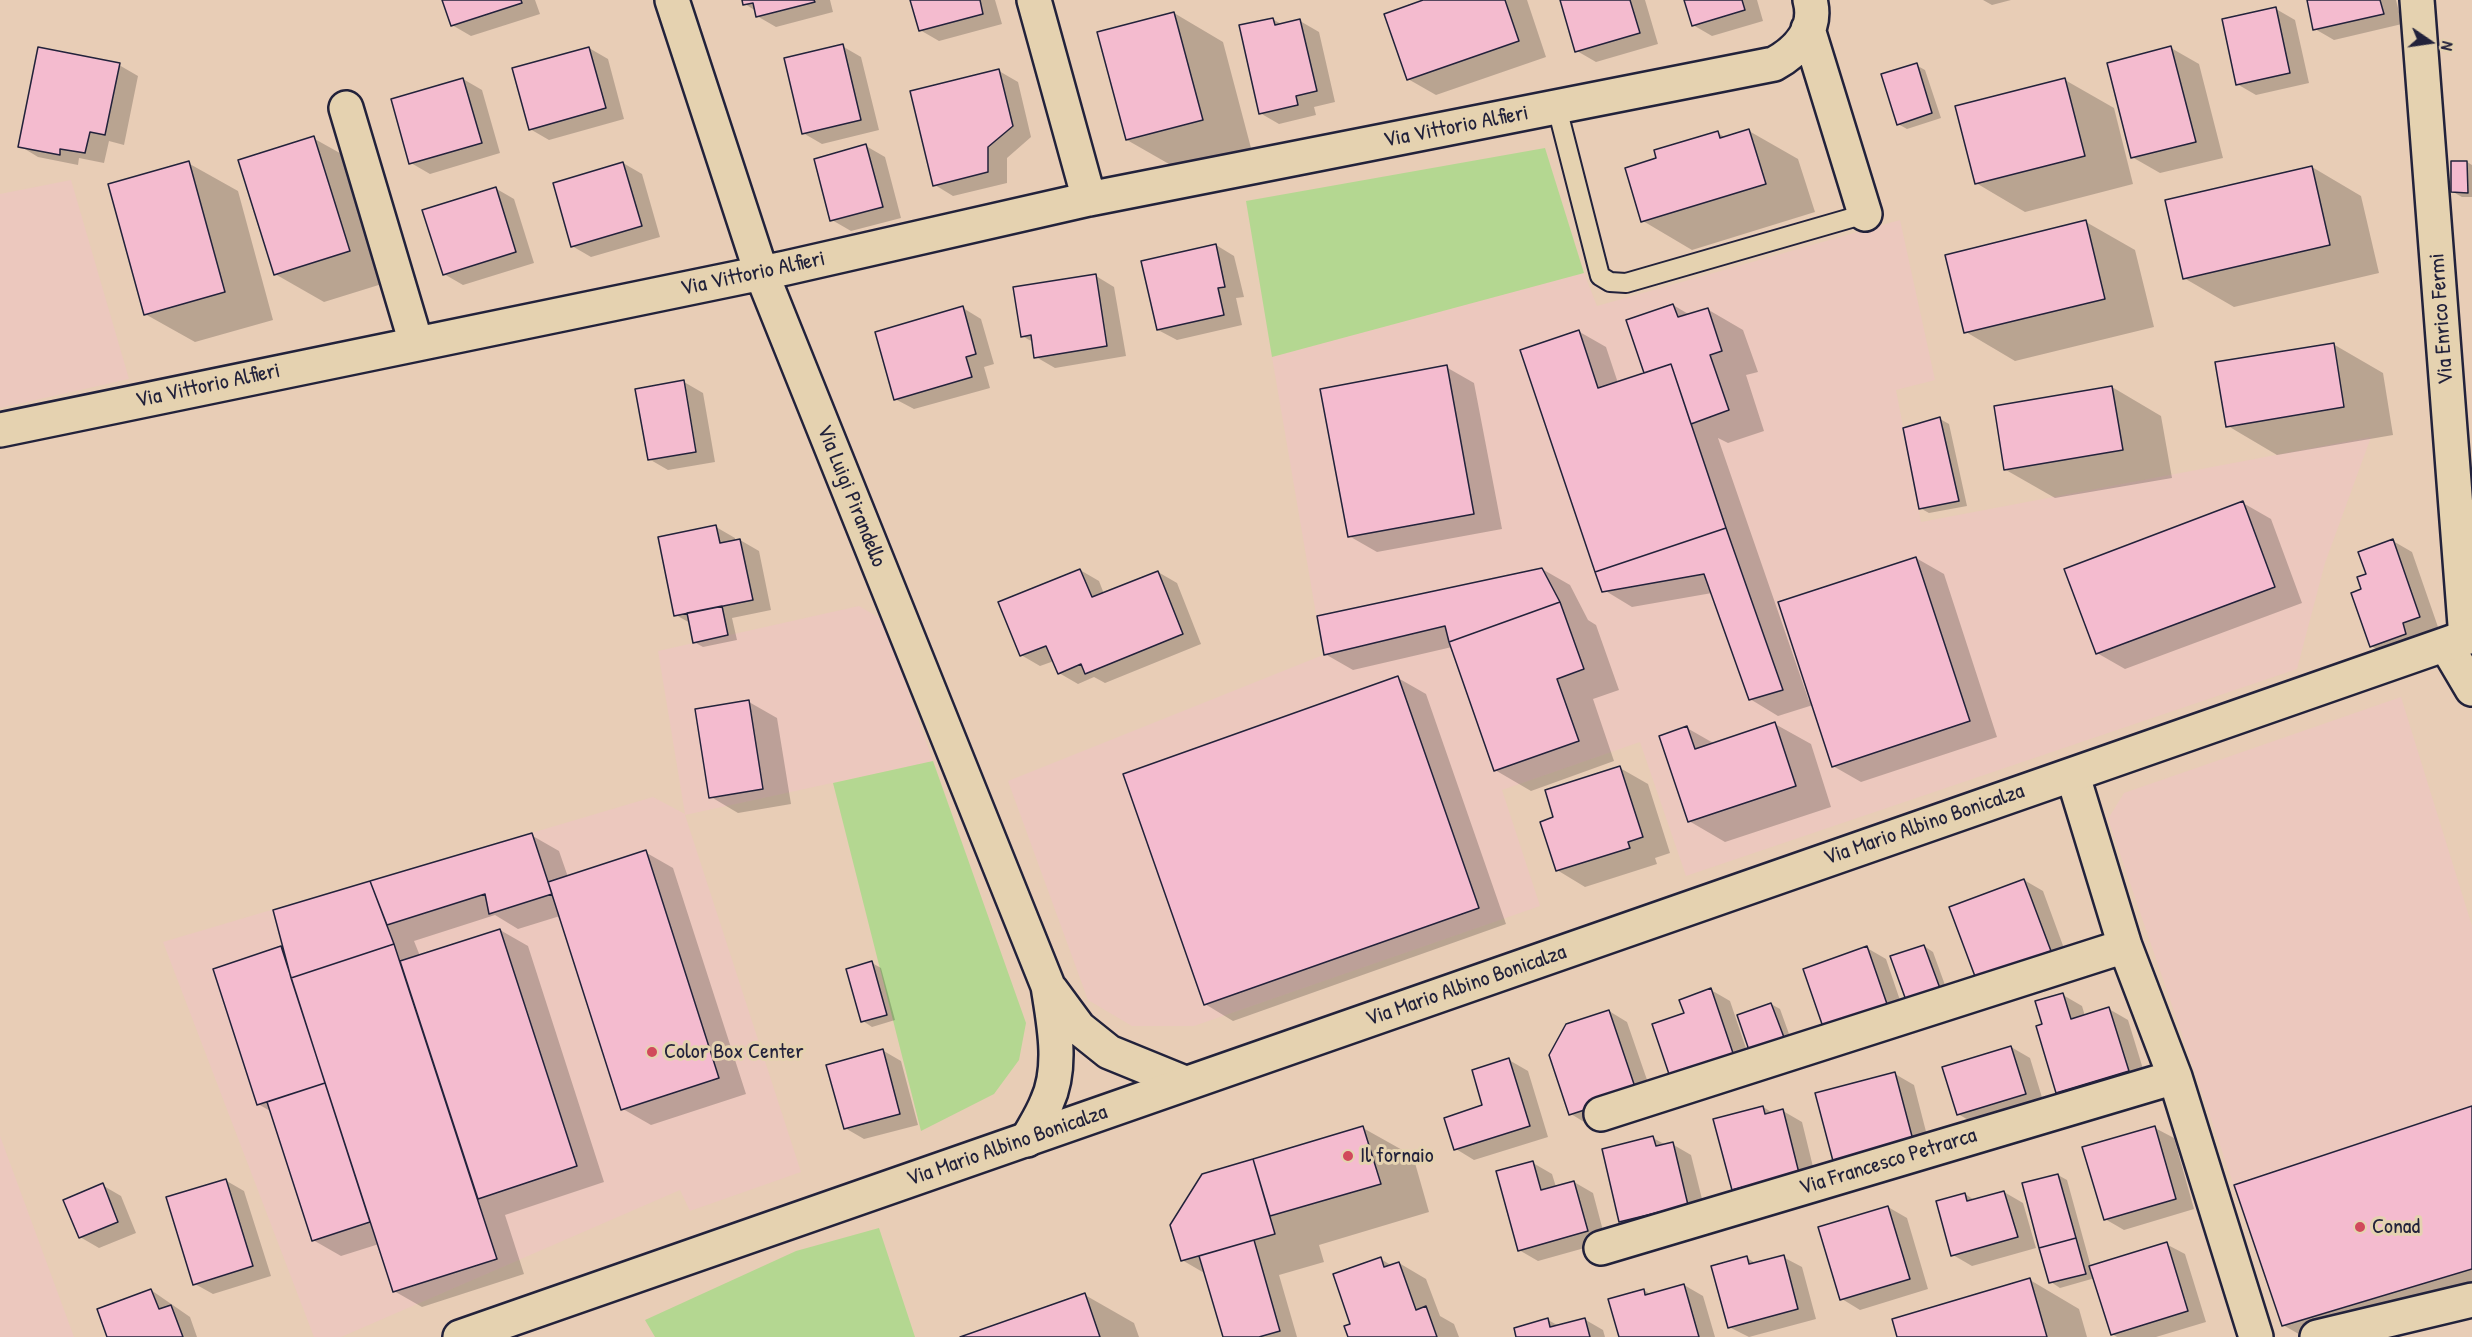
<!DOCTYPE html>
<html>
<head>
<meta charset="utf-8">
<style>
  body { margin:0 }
  #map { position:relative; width:2472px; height:1337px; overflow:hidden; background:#e8cdb6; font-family:"Patrick Hand",sans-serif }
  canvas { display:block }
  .north { position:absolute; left:2400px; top:12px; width:60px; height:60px; -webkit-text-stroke:4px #e5d2b0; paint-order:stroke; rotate:103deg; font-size:16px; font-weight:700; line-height:24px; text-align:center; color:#22223b }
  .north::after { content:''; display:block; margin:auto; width:21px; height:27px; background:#22223b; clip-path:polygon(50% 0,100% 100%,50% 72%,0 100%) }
</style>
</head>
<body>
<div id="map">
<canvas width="2472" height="1337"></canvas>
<div class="north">N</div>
</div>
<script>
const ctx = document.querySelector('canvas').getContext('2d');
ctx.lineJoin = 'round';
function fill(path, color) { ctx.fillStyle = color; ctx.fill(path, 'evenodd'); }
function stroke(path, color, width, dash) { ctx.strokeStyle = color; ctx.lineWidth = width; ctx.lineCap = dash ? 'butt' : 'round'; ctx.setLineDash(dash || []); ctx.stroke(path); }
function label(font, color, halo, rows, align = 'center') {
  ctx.font = font + ' "Patrick Hand",sans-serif'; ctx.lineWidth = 6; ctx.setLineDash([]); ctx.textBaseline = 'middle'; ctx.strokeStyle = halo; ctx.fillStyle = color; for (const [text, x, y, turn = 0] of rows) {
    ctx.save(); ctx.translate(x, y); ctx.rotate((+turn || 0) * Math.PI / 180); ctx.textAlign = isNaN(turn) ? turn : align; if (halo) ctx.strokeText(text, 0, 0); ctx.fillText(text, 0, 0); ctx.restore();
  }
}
const built = new Path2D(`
  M 71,180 L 129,379 L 0,408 L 0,194 Z
  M 1900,220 L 1935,380 L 1896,390 L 1921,522 L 2371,437 L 2325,563 L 2297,669 L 1686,876 L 1640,742 L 1502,790 L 1540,906 L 1194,1026 L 1132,1026 L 1088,1000 L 1008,781 L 1323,655 L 1272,357 L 1584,273 L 1597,306 Z
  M 859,606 L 883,620 L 933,761 L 685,815 L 801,1172 L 690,1211 L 680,1190 L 341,1337 L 314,1337 L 163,942 L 653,797 L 685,814 L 658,651 Z
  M 2401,697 L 2472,926 L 2472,1269 L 2282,1326 L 2108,819 L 2124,793 Z
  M 0,1136 L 74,1337 L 0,1337 Z`);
const green = new Path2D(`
  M 1545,148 L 1584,273 L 1272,357 L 1246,201 Z
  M 933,761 L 1026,1023 L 1019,1060 L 994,1094 L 921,1131 L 833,783 Z
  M 879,1228 L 915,1337 L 655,1337 L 645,1320 L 796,1251 Z`);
const shadow = new Path2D(`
  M 444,0 L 535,0 L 540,14 L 471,36 L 452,25 Z
  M 744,0 L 830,0 L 833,12 L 776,27 L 757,16 L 756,11 L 745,4 Z
  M 912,0 L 995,0 L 1002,24 L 939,41 L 920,30 Z
  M 1428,0 L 1527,0 L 1546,57 L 1436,95 L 1408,79 Z
  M 1561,0 L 1645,0 L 1658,44 L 1596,62 L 1577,51 Z
  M 1686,0 L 1757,0 L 1763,21 L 1712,36 L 1693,25 Z
  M 1983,0 L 2011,0 L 1992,5 Z
  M 2308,0 L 2396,0 L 2402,24 L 2334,40 L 2315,29 Z
  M 2276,9 L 2295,20 L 2309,83 L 2256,95 L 2237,84 Z
  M 1174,13 L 1223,42 L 1251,148 L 1176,168 L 1127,140 Z
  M 1272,19 L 1283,25 L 1300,21 L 1319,32 L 1335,102 L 1314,107 L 1316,115 L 1279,124 L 1260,113 Z
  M 842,46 L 861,57 L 879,130 L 822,144 L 803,133 Z
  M 589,48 L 608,59 L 624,119 L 549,140 L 530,129 Z
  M 2171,48 L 2199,64 L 2223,158 L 2160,173 L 2132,157 Z
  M 119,65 L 138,76 L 124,145 L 109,141 L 104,163 L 79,158 L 78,165 L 38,157 L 20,146 Z
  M 1916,65 L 1925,70 L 1941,118 L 1907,129 L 1898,124 Z
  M 999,71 L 1018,82 L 1031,137 L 1007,158 L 1007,183 L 953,196 L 935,185 Z
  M 463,79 L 482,90 L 500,153 L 430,174 L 411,163 Z
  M 2065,80 L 2114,108 L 2133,184 L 2025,212 L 1976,183 Z
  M 1749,131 L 1798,159 L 1815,212 L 1692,250 L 1643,221 L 1658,159 L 1718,133 L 1726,138 Z
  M 313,138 L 363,166 L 398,279 L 324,302 L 275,274 Z
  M 866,146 L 885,157 L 901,218 L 851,231 L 832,220 Z
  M 2467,162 L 2472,165 L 2472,197 L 2462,197 L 2453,192 Z
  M 188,163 L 238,191 L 273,320 L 195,342 L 145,314 Z
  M 623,163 L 642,174 L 660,237 L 591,257 L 572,246 Z
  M 2312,167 L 2361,196 L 2379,273 L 2234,307 L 2184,278 Z
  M 495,188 L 514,199 L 534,263 L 463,285 L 444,274 Z
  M 2086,222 L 2135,250 L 2154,327 L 2015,361 L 1966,332 Z
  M 1216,245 L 1234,256 L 1244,297 L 1236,298 L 1242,325 L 1177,340 L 1158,330 Z
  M 1096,276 L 1114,287 L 1126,356 L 1055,368 L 1036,357 L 1033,342 L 1022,336 Z
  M 1673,305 L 1690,315 L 1707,309 L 1743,330 L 1758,372 L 1746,375 L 1764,431 L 1728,443 L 1718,438 L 1809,701 L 1916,558 L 1944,574 L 1997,737 L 1861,782 L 1833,766 L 1813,705 L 1778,716 L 1750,699 L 1712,593 L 1632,607 L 1604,590 L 1578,331 L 1606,347 L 1618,383 L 1645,374 Z
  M 963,308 L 981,319 L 994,364 L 984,367 L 990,388 L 914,409 L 895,399 Z
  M 2333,344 L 2383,373 L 2393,435 L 2277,455 L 2228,426 Z
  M 1446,367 L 1474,383 L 1502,529 L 1377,552 L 1349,536 Z
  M 684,382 L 703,393 L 715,462 L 668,470 L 649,459 Z
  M 2112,387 L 2161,416 L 2172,478 L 2055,498 L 2006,470 Z
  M 1940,419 L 1949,424 L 1967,506 L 1929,513 L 1920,508 Z
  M 2243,503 L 2271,519 L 2302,603 L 2125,669 L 2097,653 Z
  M 716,527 L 735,538 L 735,541 L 740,540 L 759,551 L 771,610 L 732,618 L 737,640 L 703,647 L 694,642 L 690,623 L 676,615 Z
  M 2393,541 L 2412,552 L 2438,627 L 2421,634 L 2424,644 L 2390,657 L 2371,646 L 2363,590 L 2368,574 Z
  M 1542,569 L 1570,585 L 1588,620 L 1596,625 L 1619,690 L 1593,699 L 1614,761 L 1531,791 L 1495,770 L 1452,647 L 1353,670 L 1325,654 Z
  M 1080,570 L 1099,581 L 1104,594 L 1158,572 L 1177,583 L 1201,644 L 1105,683 L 1094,677 L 1078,684 L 1059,673 L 1054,661 L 1040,666 L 1021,655 Z
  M 1398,678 L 1426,694 L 1506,924 L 1233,1021 L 1205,1004 Z
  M 749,702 L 777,718 L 791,804 L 738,813 L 711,797 Z
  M 1775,724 L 1811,744 L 1831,807 L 1725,842 L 1689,821 L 1687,728 L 1715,744 Z
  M 1620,768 L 1648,784 L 1670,853 L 1655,858 L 1657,864 L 1585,887 L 1557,870 Z
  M 531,835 L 559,851 L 568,877 L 645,852 L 673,868 L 746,1094 L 651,1125 L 623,1109 L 560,916 L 518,929 L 495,915 L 414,941 L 420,956 L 500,930 L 528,946 L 604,1182 L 505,1215 L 524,1274 L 422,1307 L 394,1291 L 379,1244 L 341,1256 L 313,1240 L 272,1112 L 258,1104 L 215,970 L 283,947 L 275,911 Z
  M 2024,880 L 2043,891 L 2069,962 L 1996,989 Z
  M 1924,946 L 1933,952 L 1949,996 L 1892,957 Z
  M 1867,948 L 1886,959 L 1905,1015 L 1824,1026 Z
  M 872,963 L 881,968 L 895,1020 L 872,1027 L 863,1021 Z
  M 1711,990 L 1730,1001 L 1753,1069 L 1691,1090 L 1685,1014 Z
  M 2063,995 L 2082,1006 L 2085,1016 L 2109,1009 L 2128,1020 L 2147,1082 L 2076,1103 L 2057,1092 L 2044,1025 Z
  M 1771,1004 L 1780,1009 L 1793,1045 L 1760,1057 Z
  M 1609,1011 L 1627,1022 L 1655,1103 L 1589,1125 L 1571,1114 Z
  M 2011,1047 L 2030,1058 L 2044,1104 L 1977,1125 L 1958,1114 Z
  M 882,1050 L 901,1061 L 918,1125 L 864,1139 L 845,1128 Z
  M 1509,1060 L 1528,1071 L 1548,1137 L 1474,1160 L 1456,1149 L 1484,1106 Z
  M 1895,1074 L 1914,1085 L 1931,1151 L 1853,1171 L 1834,1160 Z
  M 1763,1107 L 1773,1113 L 1783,1111 L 1802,1122 L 1817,1183 L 1752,1200 L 1733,1190 Z
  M 2472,1108 L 2472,1293 L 2304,1337 L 2283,1325 Z
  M 1363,1128 L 1413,1156 L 1429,1212 L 1319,1245 L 1324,1262 L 1279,1275 L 1297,1337 L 1224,1337 L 1206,1274 L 1182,1260 L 1203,1175 Z
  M 2155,1128 L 2174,1138 L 2194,1209 L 2124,1230 L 2105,1219 Z
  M 1653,1138 L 1666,1145 L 1672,1144 L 1691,1155 L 1706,1215 L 1639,1231 L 1620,1221 Z
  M 1533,1163 L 1552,1174 L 1556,1187 L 1574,1182 L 1593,1193 L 1606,1242 L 1538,1261 L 1519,1250 Z
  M 2058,1175 L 2067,1180 L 2091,1267 L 2166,1244 L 2185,1254 L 2206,1322 L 2156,1337 L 2117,1337 L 2112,1334 L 2095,1278 L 2060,1288 L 2051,1282 Z
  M 225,1180 L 244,1191 L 271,1276 L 213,1294 L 195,1284 Z
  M 102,1185 L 121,1196 L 136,1233 L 99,1248 L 80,1237 Z
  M 2004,1192 L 2023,1203 L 2036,1248 L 1972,1266 L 1953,1255 L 1965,1194 L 1976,1201 Z
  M 1888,1207 L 1907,1218 L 1928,1289 L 1860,1310 L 1842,1299 Z
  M 1783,1257 L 1802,1267 L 1816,1319 L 1749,1337 L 1729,1327 L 1747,1258 L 1757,1264 Z
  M 1381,1259 L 1392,1266 L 1399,1263 L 1426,1279 L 1440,1316 L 1454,1324 L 1459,1337 L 1349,1337 Z
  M 2030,1280 L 2079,1309 L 2087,1337 L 1899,1337 Z
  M 1684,1285 L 1703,1296 L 1715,1337 L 1621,1337 L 1644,1290 L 1651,1295 Z
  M 151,1290 L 190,1317 L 197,1337 L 109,1337 Z
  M 1085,1295 L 1134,1323 L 1139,1337 L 965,1337 Z
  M 1584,1319 L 1603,1330 L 1605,1337 L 1518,1337 L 1548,1320 L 1559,1326 Z`);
const building = new Path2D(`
  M 442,0 L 521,0 L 522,3 L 451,26 Z
  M 742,0 L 814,0 L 815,2 L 756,17 L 753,3 L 743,5 Z
  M 910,0 L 980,0 L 983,14 L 919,31 Z
  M 1423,0 L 1505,0 L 1519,41 L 1407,80 L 1384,14 Z
  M 1560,0 L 1630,0 L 1640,33 L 1575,52 Z
  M 1684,0 L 1742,0 L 1745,10 L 1692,26 Z
  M 2307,0 L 2380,0 L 2384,14 L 2313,30 Z
  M 2276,7 L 2290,73 L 2236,85 L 2222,19 Z
  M 1174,12 L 1203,120 L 1126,140 L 1097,32 Z
  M 1273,18 L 1275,25 L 1300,19 L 1317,91 L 1296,96 L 1298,105 L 1259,114 L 1239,25 Z
  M 843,44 L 861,120 L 802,134 L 784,58 Z
  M 2171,46 L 2196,142 L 2131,158 L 2107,63 Z
  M 38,47 L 120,63 L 105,135 L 90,132 L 85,153 L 60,149 L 60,155 L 18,147 Z
  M 589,47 L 606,108 L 529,130 L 512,68 Z
  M 1917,63 L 1932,113 L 1897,125 L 1881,74 Z
  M 999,69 L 1013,126 L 988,147 L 988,172 L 933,186 L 910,91 Z
  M 463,78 L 482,143 L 409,164 L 391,99 Z
  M 2065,78 L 2085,156 L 1975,184 L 1955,106 Z
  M 1749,129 L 1766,184 L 1641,222 L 1625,168 L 1656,158 L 1654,150 L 1718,131 L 1720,138 Z
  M 314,136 L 350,251 L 274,275 L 238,160 Z
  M 866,144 L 883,207 L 830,221 L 814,159 Z
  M 189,161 L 225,292 L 144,315 L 108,184 Z
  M 2451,161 L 2467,161 L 2468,193 L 2451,192 Z
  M 623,162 L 642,226 L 571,247 L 553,183 Z
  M 2312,166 L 2330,245 L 2183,279 L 2165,200 Z
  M 496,187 L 516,252 L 443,275 L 422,210 Z
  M 2086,220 L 2105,299 L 1964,333 L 1945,255 Z
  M 1216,244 L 1225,287 L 1218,288 L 1224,315 L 1157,330 L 1141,261 Z
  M 1096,274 L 1107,346 L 1034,358 L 1031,335 L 1021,337 L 1013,287 Z
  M 1673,304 L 1678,317 L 1708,308 L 1722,351 L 1710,355 L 1729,410 L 1691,424 L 1671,364 L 1644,373 L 1626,320 Z
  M 963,306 L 976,354 L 966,357 L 972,377 L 894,400 L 875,332 Z
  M 1579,330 L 1598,388 L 1671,364 L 1726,528 L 1595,572 L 1520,350 Z
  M 2334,343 L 2344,407 L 2226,427 L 2215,362 Z
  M 1447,365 L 1474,514 L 1348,537 L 1320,389 Z
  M 684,380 L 696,452 L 648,460 L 635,389 Z
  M 2112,386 L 2123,450 L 2004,470 L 1994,406 Z
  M 1940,417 L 1959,501 L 1919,509 L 1903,428 Z
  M 2243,501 L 2275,587 L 2096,654 L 2064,569 Z
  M 716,525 L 720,543 L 740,539 L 753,600 L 674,616 L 658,537 Z
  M 1726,528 L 1783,690 L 1749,700 L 1704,574 L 1602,592 L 1595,572 Z
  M 2393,539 L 2420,617 L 2403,623 L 2406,634 L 2370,647 L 2351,593 L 2361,589 L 2357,577 L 2366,574 L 2358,552 Z
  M 1916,557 L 1970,721 L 1832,767 L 1778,602 Z
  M 1542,568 L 1560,602 L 1449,642 L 1445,626 L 1324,655 L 1317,616 Z
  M 1080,569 L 1092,597 L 1158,571 L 1183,634 L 1085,674 L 1081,664 L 1058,674 L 1046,646 L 1020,656 L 998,602 Z
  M 1560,602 L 1584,669 L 1557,679 L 1579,741 L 1494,771 L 1449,642 Z
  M 722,606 L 728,635 L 693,643 L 687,613 Z
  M 1398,676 L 1479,908 L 1204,1005 L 1123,774 Z
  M 749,700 L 763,789 L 709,798 L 695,709 Z
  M 1775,722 L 1796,786 L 1688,822 L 1659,736 L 1687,726 L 1695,749 Z
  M 1620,766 L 1643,837 L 1628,842 L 1630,848 L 1556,871 L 1540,822 L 1553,817 L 1545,790 Z
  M 532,833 L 552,894 L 489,914 L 485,894 L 387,925 L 370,881 Z
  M 646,850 L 719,1078 L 621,1110 L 548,882 Z
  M 2024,879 L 2051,951 L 1976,979 L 1949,907 Z
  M 370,881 L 394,944 L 291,978 L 273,910 Z
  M 500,929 L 577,1166 L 478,1199 L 400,961 Z
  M 394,944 L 497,1259 L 393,1292 L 291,978 Z
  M 1924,945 L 1941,991 L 1907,1003 L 1890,956 Z
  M 281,946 L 325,1083 L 257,1105 L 213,969 Z
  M 1867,946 L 1887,1004 L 1823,1027 L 1803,969 Z
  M 872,961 L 887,1015 L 861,1022 L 846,969 Z
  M 1711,988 L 1735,1059 L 1671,1080 L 1652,1024 L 1684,1013 L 1679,1000 Z
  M 2063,993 L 2071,1019 L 2109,1007 L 2129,1071 L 2056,1093 L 2036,1026 L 2042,1024 L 2035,1001 Z
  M 1771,1003 L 1785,1040 L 1750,1053 L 1737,1015 Z
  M 1609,1010 L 1637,1093 L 1569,1115 L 1549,1055 L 1566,1024 Z
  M 2011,1046 L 2026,1094 L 1957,1115 L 1942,1067 Z
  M 883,1049 L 900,1114 L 844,1129 L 826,1065 Z
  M 1509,1058 L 1530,1126 L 1454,1150 L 1444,1118 L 1482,1105 L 1472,1070 Z
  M 1895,1072 L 1913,1140 L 1833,1161 L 1815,1093 Z
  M 325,1083 L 370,1222 L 312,1241 L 267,1102 Z
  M 1763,1106 L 1765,1114 L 1783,1109 L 1799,1173 L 1732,1190 L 1713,1119 Z
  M 2472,1106 L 2472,1269 L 2282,1326 L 2234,1185 Z
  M 1363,1126 L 1381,1184 L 1270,1216 L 1253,1159 Z
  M 2155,1126 L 2176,1199 L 2104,1220 L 2082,1147 Z
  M 1653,1136 L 1656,1146 L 1673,1142 L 1688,1205 L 1619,1222 L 1602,1149 Z
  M 1253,1159 L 1275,1234 L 1181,1261 L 1170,1225 L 1202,1174 Z
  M 1533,1161 L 1541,1190 L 1574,1181 L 1588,1231 L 1518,1251 L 1496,1171 Z
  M 2058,1174 L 2076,1238 L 2039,1248 L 2022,1183 Z
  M 226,1179 L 253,1266 L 193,1285 L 166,1197 Z
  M 103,1183 L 118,1222 L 79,1238 L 63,1200 Z
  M 2004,1191 L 2018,1237 L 1951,1256 L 1936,1201 L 1965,1193 L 1967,1201 Z
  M 1888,1206 L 1910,1279 L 1840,1300 L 1818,1227 Z
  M 2076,1238 L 2086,1274 L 2049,1283 L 2039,1248 Z
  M 1254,1240 L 1280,1331 L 1259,1337 L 1223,1337 L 1199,1256 Z
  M 2167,1242 L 2188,1311 L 2111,1335 L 2089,1266 Z
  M 1784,1255 L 1798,1309 L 1728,1328 L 1711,1266 L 1747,1256 L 1749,1264 Z
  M 1381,1257 L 1384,1267 L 1399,1262 L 1416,1310 L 1426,1306 L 1437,1337 L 1348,1337 L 1344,1326 L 1350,1324 L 1333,1274 Z
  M 2030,1278 L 2047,1337 L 1897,1337 L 1892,1319 Z
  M 1684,1284 L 1699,1337 L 1619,1337 L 1608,1299 L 1644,1289 L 1645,1295 Z
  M 151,1289 L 159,1309 L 171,1305 L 183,1337 L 107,1337 L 97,1309 Z
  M 1085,1293 L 1100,1337 L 960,1337 Z
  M 1548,1318 L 1550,1327 L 1585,1318 L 1590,1337 L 1516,1337 L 1514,1328 Z`);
const lane = new Path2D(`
  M 1557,108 L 1600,276 L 1610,282 L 1626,283 L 1865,214`);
const street = new Path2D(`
  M 672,0 L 761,272 L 1048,986 C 1054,1024 1063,1067 1047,1102 C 1042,1115 1034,1127 1027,1140
  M 1034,0 L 1089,199
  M 2417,0 L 2466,638
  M 1808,29 L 1865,214
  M 346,108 L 416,343
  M 0,430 L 786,268 L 1089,199 L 1774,64 C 1798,51 1818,29 1810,0
  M 2446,645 L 2472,689
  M 2073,776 L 2125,946 L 2175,1077 L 2256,1337
  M 1051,990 L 1079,1028 L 1109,1052 L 1185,1083
  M 1601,1114 L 2125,946
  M 1601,1248 L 2175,1077
  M 2317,1337 L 2472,1300`);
const secondary = new Path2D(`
  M 460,1337 L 2472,635`);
const markers = [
  [652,1052,6,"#d1495b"],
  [1348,1156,6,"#d1495b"],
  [2360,1227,6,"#d1495b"]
];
const streetNames = [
  ["Via Vittorio Alfieri",1456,127,-11],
  ["Via Vittorio Alfieri",753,274,-12],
  ["Via Enrico Fermi",2442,319,-94],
  ["Via Vittorio Alfieri",208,386,-12],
  ["Via Luigi Pirandello",851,496,68],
  ["Via Mario Albino Bonicalza",1924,825,-19],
  ["Via Mario Albino Bonicalza",1466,986,-19],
  ["Via Mario Albino Bonicalza",1007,1146,-19],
  ["Via Francesco Petrarca",1888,1162,-17]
];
const poiNames = [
  ["Color Box Center",664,1052],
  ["Il fornaio",1360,1156],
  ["Conad",2372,1227]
];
fill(built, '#ecc8be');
fill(green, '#b4d791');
fill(shadow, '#0003');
fill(building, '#f4bbcf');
stroke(building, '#22223b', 1.5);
stroke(lane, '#22223b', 22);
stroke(street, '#22223b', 38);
stroke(secondary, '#22223b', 38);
stroke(lane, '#e5d2b0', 18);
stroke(street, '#e5d2b0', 33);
stroke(secondary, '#e5d2b0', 33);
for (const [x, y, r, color] of markers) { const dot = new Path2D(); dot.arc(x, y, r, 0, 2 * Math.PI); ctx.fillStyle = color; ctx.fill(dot); stroke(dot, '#e5d2b0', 2); }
label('22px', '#22223b', '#e5d2b0', streetNames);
label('22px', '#22223b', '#e5d2b0', poiNames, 'left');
</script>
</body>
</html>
